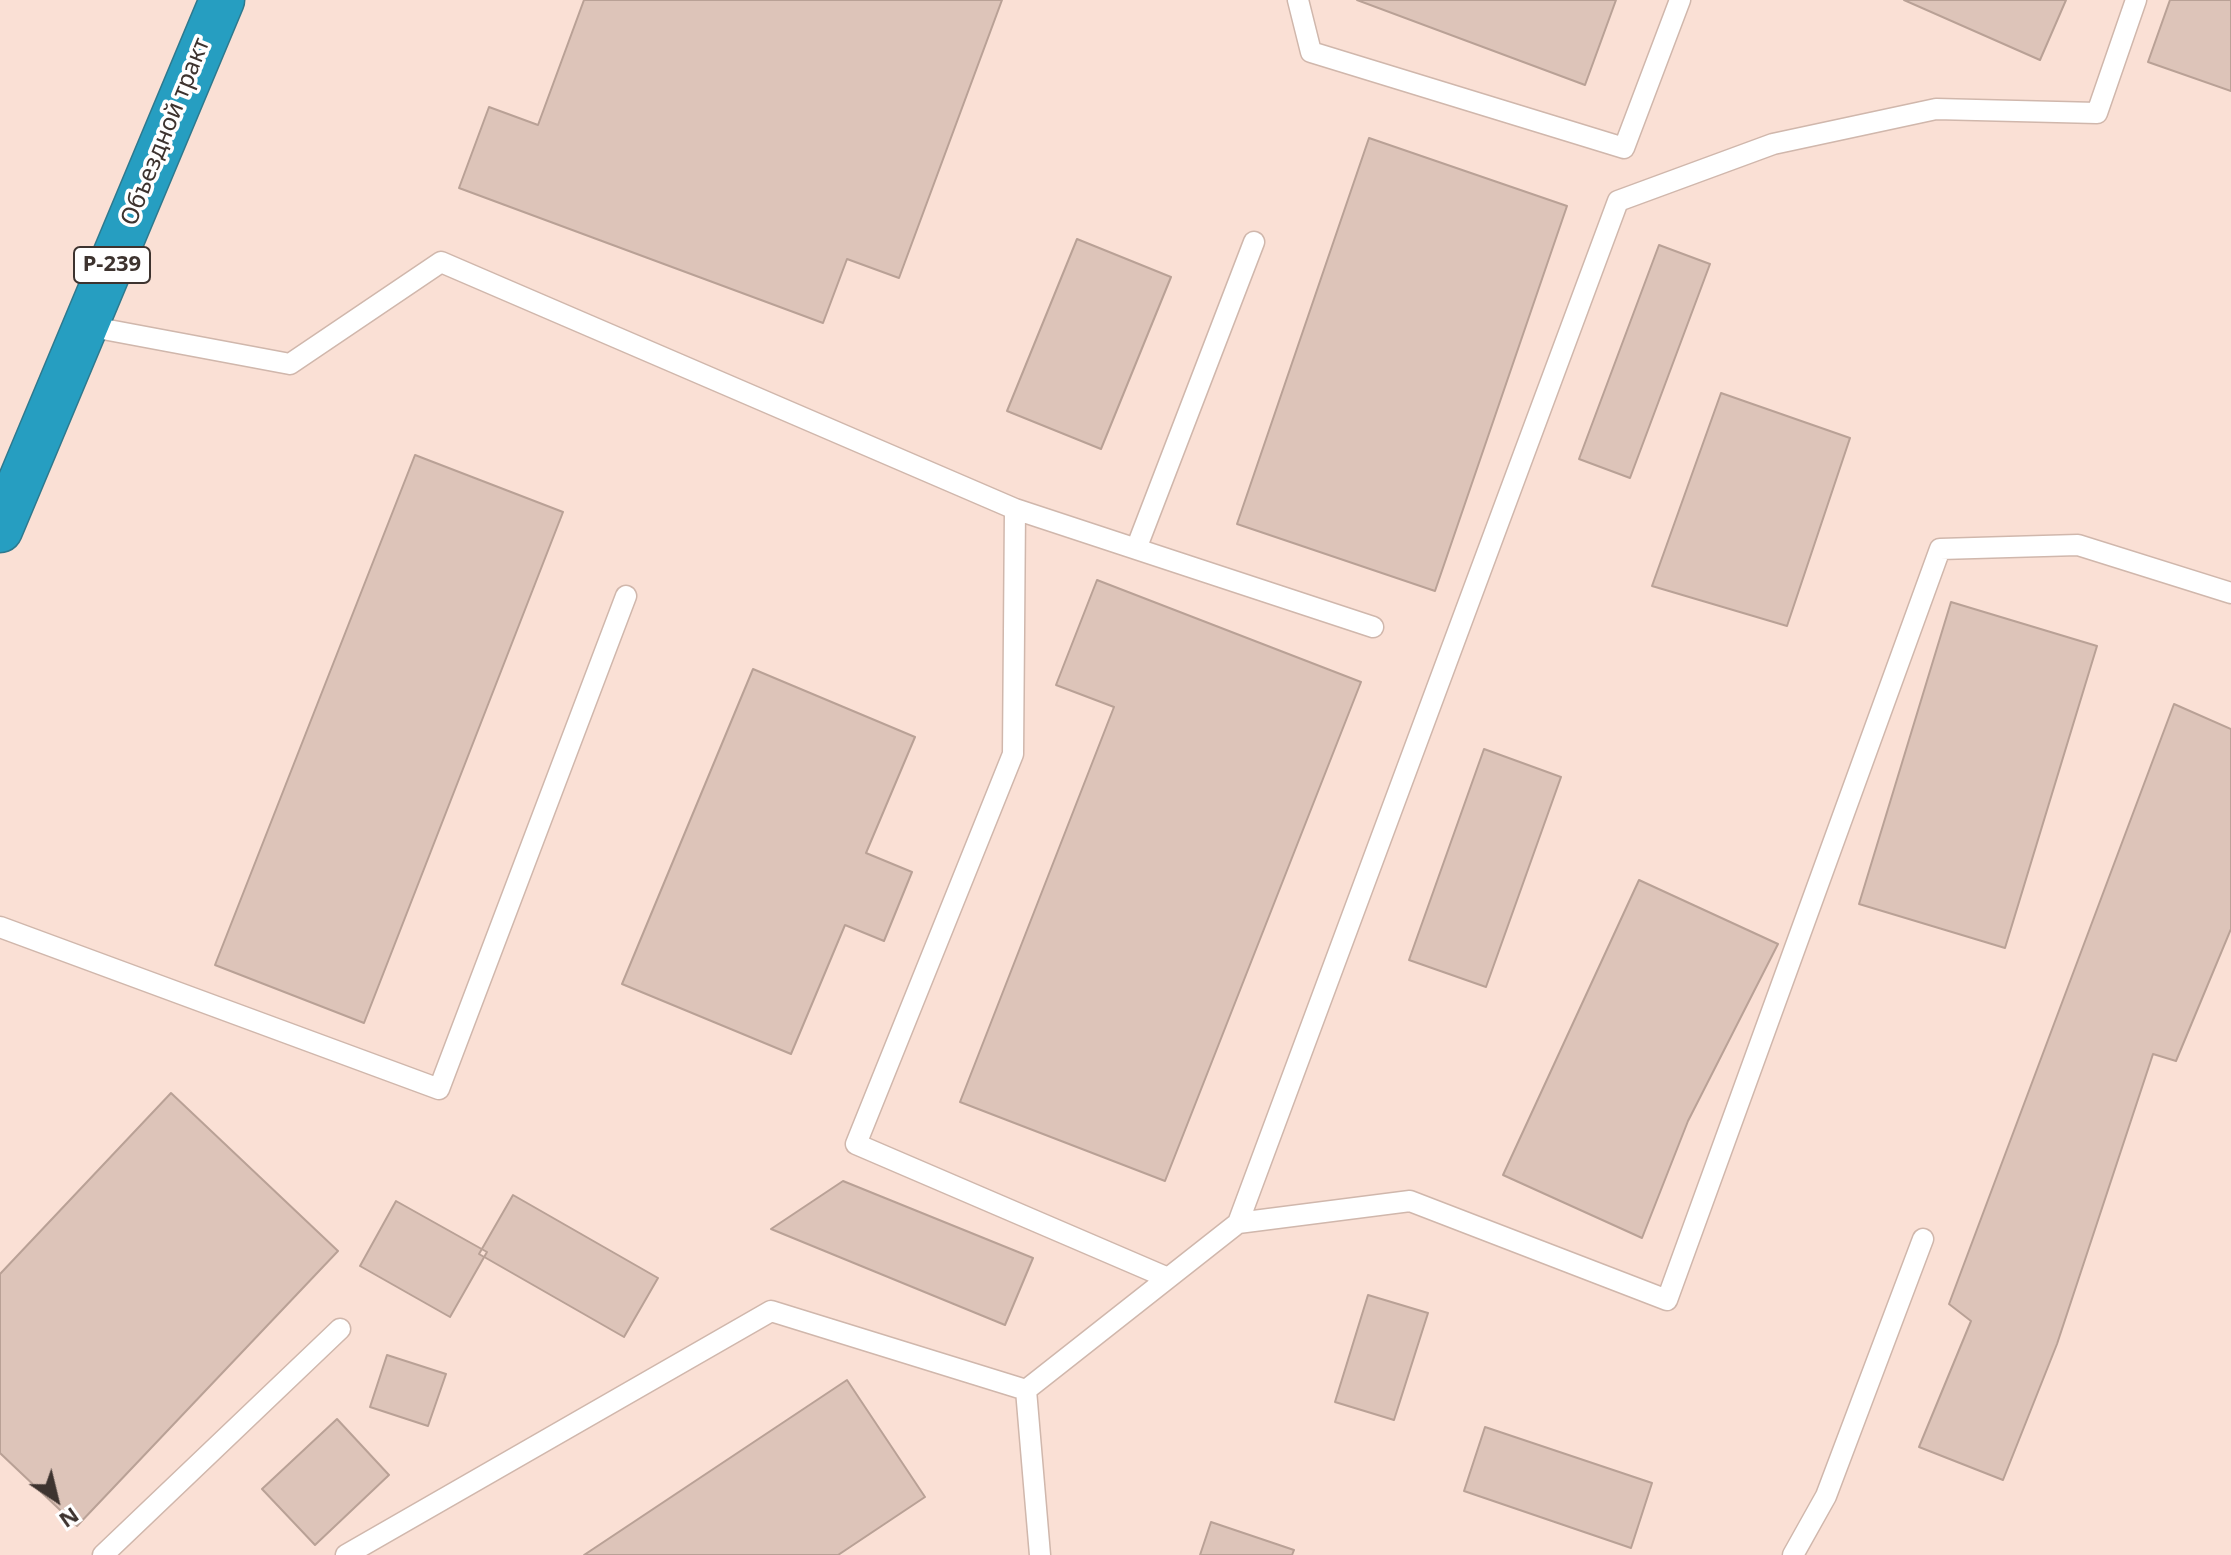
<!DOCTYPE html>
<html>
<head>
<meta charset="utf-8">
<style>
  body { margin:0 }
  #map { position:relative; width:2231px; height:1555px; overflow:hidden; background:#fae0d5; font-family:"Noto Sans",sans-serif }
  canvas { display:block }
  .north { position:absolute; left:16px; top:1459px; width:80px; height:80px; -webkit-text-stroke:6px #fff; paint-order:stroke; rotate:145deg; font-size:22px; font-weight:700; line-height:32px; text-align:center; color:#3d332f }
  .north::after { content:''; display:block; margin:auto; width:28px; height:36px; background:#3d332f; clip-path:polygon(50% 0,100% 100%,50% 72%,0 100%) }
</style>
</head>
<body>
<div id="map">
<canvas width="2231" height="1555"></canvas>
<div class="north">N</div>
</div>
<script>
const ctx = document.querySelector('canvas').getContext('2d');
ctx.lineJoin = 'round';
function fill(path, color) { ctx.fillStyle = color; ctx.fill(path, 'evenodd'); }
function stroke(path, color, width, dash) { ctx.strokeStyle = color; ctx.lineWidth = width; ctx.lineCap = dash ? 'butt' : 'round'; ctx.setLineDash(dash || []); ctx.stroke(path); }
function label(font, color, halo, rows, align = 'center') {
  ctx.font = font + ' "Noto Sans",sans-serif'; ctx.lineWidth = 7; ctx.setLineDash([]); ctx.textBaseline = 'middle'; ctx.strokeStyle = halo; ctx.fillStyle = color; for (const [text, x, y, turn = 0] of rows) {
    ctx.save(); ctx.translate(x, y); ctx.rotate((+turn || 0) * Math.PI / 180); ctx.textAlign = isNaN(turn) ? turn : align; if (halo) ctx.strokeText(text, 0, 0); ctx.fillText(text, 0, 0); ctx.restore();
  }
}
const building = new Path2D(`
  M 584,0 L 1002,0 L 899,278 L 847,259 L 823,323 L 459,188 L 489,107 L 538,125 Z
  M 1357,0 L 1616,0 L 1585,85 Z
  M 1904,0 L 2066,0 L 2040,60 Z
  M 2170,0 L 2231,0 L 2231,91 L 2148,62 Z
  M 1369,138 L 1567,206 L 1435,591 L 1237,524 Z
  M 1077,239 L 1171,277 L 1101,449 L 1007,411 Z
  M 1659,245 L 1710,264 L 1630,478 L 1579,459 Z
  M 1721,393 L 1850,438 L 1787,626 L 1652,586 Z
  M 415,455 L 563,512 L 364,1023 L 215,965 Z
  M 1097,580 L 1361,682 L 1165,1181 L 960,1102 L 1114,707 L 1056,685 Z
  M 1951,602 L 2097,646 L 2005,948 L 1859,904 Z
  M 753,669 L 915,737 L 866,853 L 912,872 L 884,941 L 845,925 L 791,1054 L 622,984 Z
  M 2174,704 L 2231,729 L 2231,929 L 2176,1061 L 2153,1054 L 2057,1344 L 2003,1480 L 1919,1447 L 1971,1321 L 1949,1304 Z
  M 1484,749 L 1561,777 L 1486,987 L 1409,960 Z
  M 1639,880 L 1778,944 L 1688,1121 L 1642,1238 L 1503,1175 Z
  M 171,1093 L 338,1251 L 77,1526 L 0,1453 L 0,1274 Z
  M 843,1181 L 1033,1258 L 1005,1325 L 771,1229 Z
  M 513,1195 L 658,1278 L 624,1337 L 479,1254 Z
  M 396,1201 L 487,1252 L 450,1317 L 360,1266 Z
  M 1368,1295 L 1428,1313 L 1394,1420 L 1335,1402 Z
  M 387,1355 L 446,1374 L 428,1426 L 370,1407 Z
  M 847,1380 L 925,1497 L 838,1555 L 584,1555 Z
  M 337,1419 L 389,1475 L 315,1545 L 262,1489 Z
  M 1485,1427 L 1652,1483 L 1631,1548 L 1464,1491 Z
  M 1211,1522 L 1294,1550 L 1292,1555 L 1200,1555 Z`);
const lane = new Path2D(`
  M 1298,0 L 1311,52 L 1624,148 L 1680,0
  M 87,326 L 290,364 L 441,262 L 1015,509 L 1013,754 L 856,1144 L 1168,1278
  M 1015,509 L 1373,627
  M 1136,549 L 1254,242
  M 0,927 L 439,1089 L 626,596
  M 1238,1223 L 1618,201 L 1773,144 L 1936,109 L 2097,113 L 2136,0
  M 1026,1390 L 1040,1555
  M 103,1555 L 340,1329
  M 346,1555 L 771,1311 L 1026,1390 L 1238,1223 L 1410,1201 L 1667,1300 L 1940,549 L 2078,545 L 2231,593
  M 1793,1555 L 1826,1496 L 1923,1239`);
const highway = new Path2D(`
  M 0,530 L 222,0`);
const shields = [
  [112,265,76]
];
const shieldNames = [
  ["Р-239",112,265]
];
const streetNames = [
  ["Объездной тракт",166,132,-68]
];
fill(building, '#ddc4b9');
stroke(building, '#b9a196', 2);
stroke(lane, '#d0b7ac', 23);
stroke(highway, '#2e798e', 47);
stroke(lane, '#fff', 20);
stroke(highway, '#269ec1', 44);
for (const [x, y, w] of shields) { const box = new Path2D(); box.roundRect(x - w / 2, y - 18, w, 36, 6); ctx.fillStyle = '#fff'; ctx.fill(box); stroke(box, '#3d332f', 2); }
label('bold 22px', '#3d332f', null, shieldNames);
label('24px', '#3d332f', '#fff', streetNames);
</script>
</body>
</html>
